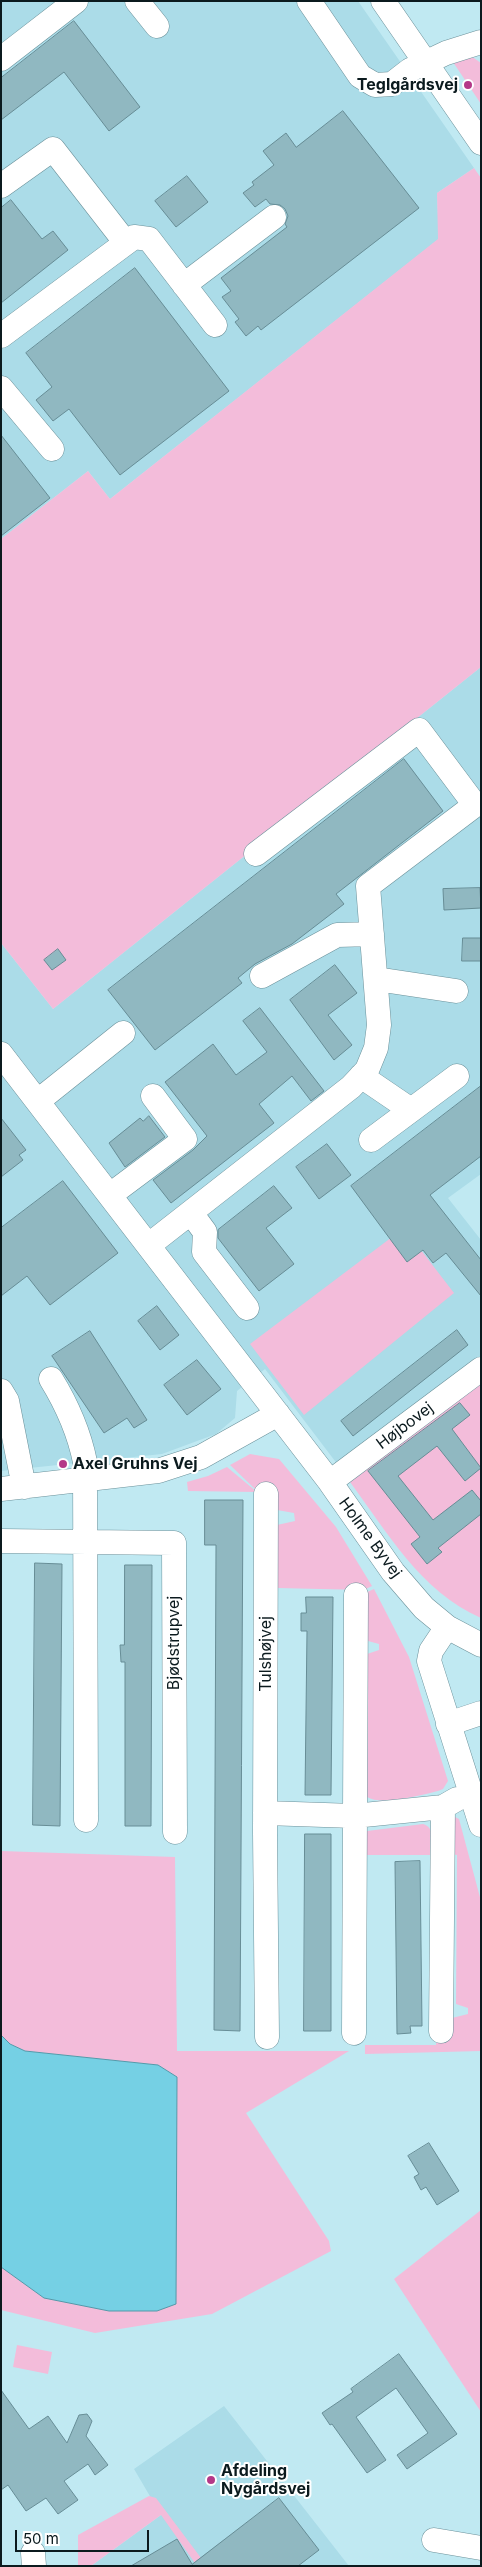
<!DOCTYPE html>
<html>
<head>
<meta charset="utf-8">
<style>
  body { margin:0 }
  #map { position:relative; width:482px; height:2567px; overflow:hidden; background:#c0e9f2; font-family:Inter,sans-serif }
  canvas { display:block }
  .frame { position:absolute; inset:0; border:2px solid #0b1a1e; pointer-events:none }
  .scale { position:absolute; left:15px; top:2530px; width:134px; height:22px; box-sizing:border-box; border:2px solid #0b1a1e; border-top:0; padding-left:6px; font-size:15px; line-height:18px; white-space:nowrap; color:#0b1a1e; -webkit-text-stroke:4px #fff; paint-order:stroke }
</style>
</head>
<body>
<div id="map">
<canvas width="482" height="2567"></canvas>
<div class="frame"></div>
<div class="scale">50 m</div>
</div>
<script>
const ctx = document.querySelector('canvas').getContext('2d');
ctx.lineJoin = 'round';
function fill(path, color) { ctx.fillStyle = color; ctx.fill(path, 'evenodd'); }
function stroke(path, color, width, dash) { ctx.strokeStyle = color; ctx.lineWidth = width; ctx.lineCap = dash ? 'butt' : 'round'; ctx.setLineDash(dash || []); ctx.stroke(path); }
function label(font, color, halo, rows, align = 'center') {
  ctx.font = font + ' Inter,sans-serif'; ctx.lineWidth = 4; ctx.setLineDash([]); ctx.textBaseline = 'middle'; ctx.strokeStyle = halo; ctx.fillStyle = color; for (const [text, x, y, turn = 0] of rows) {
    ctx.save(); ctx.translate(x, y); ctx.rotate((+turn || 0) * Math.PI / 180); ctx.textAlign = isNaN(turn) ? turn : align; if (halo) ctx.strokeText(text, 0, 0); ctx.fillText(text, 0, 0); ctx.restore();
  }
}
const built = new Path2D(`
  M 1,1 L 358,1 L 474,168 L 437,193 L 439,239 L 110,499 L 88,471 L 1,539 Z
  M 481,667 L 481,1174 L 448,1198 L 481,1240 L 481,1355 L 338,1465 L 265,1369 L 237,1391 L 235,1418 L 216,1434 L 162,1454 L 1,1471 L 1,943 L 53,1009 Z
  M 224,2406 L 349,2566 L 91,2566 L 161,2515 L 134,2469 Z`);
const green = new Path2D(`
  M 471,56 L 481,63 L 481,104 L 453,62 Z
  M 474,168 L 481,178 L 481,667 L 53,1009 L 1,943 L 1,539 L 88,471 L 110,499 L 438,239 L 437,193 Z
  M 404,1228 L 454,1293 L 304,1415 L 250,1344 Z
  M 481,1382 L 481,1618 C 420,1591 388,1533 350,1482 Z
  M 250,1454 L 279,1459 L 336,1527 L 372,1586 L 364,1590 L 277,1588 L 277,1525 L 295,1521 L 294,1513 L 277,1510 L 230,1465 Z
  M 227,1467 L 257,1492 L 188,1491 L 187,1482 L 208,1476 Z
  M 374,1589 L 409,1657 L 448,1781 L 443,1789 L 438,1791 C 422,1795 381,1806 367,1797 L 367,1654 L 379,1650 L 379,1644 L 368,1641 L 365,1593 Z
  M 455,1817 L 459,1819 L 481,1901 L 481,2051 L 365,2054 L 365,2045 L 436,2045 L 437,2034 L 452,2018 L 468,2014 L 468,2008 L 456,2004 L 457,1855 L 451,1854 L 449,1818 Z
  M 423,1824 C 435,1827 433,1844 434,1855 L 366,1855 L 367,1831 Z
  M 1,1851 L 175,1857 L 177,2051 L 349,2051 L 246,2113 L 329,2241 L 331,2251 L 212,2314 L 95,2333 L 1,2310 L 1,2267 L 44,2298 L 176,2183 L 177,2077 L 158,2065 L 25,2051 L 10,2044 L 1,2035 Z
  M 481,2210 L 481,2412 L 394,2279 Z
  M 17,2345 L 52,2352 L 48,2374 L 13,2367 Z
  M 149,2496 L 156,2498 L 201,2558 L 197,2566 L 161,2515 L 91,2566 L 78,2566 L 78,2535 Z`);
const water = new Path2D(`
  M 1,2035 L 10,2044 L 25,2051 L 158,2065 L 177,2077 L 176,2304 L 157,2311 L 109,2311 L 44,2298 L 1,2267 Z`);
const building = new Path2D(`
  M 74,21 L 140,107 L 109,131 L 64,72 L 1,120 L 1,78 Z
  M 343,111 L 419,208 L 261,330 L 258,326 L 246,336 L 235,322 L 239,319 L 222,297 L 231,291 L 221,278 L 287,227 L 285,224 L 288,216 L 285,209 L 280,205 L 270,204 L 266,199 L 255,207 L 243,193 L 254,185 L 252,182 L 274,165 L 263,151 L 286,133 L 296,147 Z
  M 187,176 L 208,202 L 176,227 L 155,201 Z
  M 11,200 L 42,239 L 53,231 L 68,250 L 1,303 L 1,208 Z
  M 135,268 L 229,391 L 120,475 L 69,409 L 53,421 L 36,400 L 52,387 L 26,353 Z
  M 1,435 L 50,498 L 1,536 Z
  M 404,759 L 443,811 L 336,894 L 344,904 L 292,944 L 255,964 L 238,978 L 242,983 L 155,1050 L 108,990 Z
  M 480,888 L 481,908 L 444,910 L 443,889 Z
  M 463,938 L 481,938 L 481,961 L 462,961 Z
  M 58,949 L 66,960 L 52,970 L 44,960 Z
  M 335,965 L 357,993 L 328,1015 L 352,1045 L 334,1060 L 290,1000 Z
  M 260,1008 L 324,1091 L 311,1101 L 292,1076 L 259,1104 L 274,1123 L 171,1203 L 153,1180 L 193,1150 L 207,1136 L 165,1082 L 213,1044 L 236,1075 L 267,1052 L 243,1021 Z
  M 481,1086 L 481,1156 L 430,1195 L 481,1260 L 481,1296 L 446,1253 L 433,1263 L 423,1250 L 407,1262 L 351,1186 Z
  M 149,1116 L 165,1137 L 125,1167 L 109,1143 L 140,1118 L 143,1121 Z
  M 1,1118 L 26,1150 L 19,1155 L 23,1160 L 1,1177 Z
  M 327,1144 L 351,1175 L 319,1199 L 296,1167 Z
  M 63,1181 L 118,1253 L 50,1305 L 27,1276 L 1,1296 L 1,1228 Z
  M 274,1186 L 292,1208 L 266,1228 L 294,1264 L 259,1291 L 218,1238 L 218,1230 Z
  M 157,1306 L 179,1335 L 160,1350 L 138,1321 Z
  M 457,1330 L 468,1345 L 353,1436 L 341,1421 Z
  M 90,1331 L 147,1420 L 134,1428 L 127,1418 L 104,1433 L 52,1356 Z
  M 197,1360 L 221,1389 L 187,1415 L 164,1385 Z
  M 460,1403 L 470,1415 L 452,1429 L 481,1468 L 465,1481 L 437,1446 L 398,1476 L 433,1520 L 472,1490 L 481,1501 L 481,1514 L 438,1548 L 442,1552 L 427,1564 L 411,1544 L 420,1537 L 368,1471 Z
  M 205,1500 L 243,1500 L 240,2031 L 214,2030 L 216,1545 L 205,1545 Z
  M 35,1563 L 62,1564 L 60,1826 L 33,1825 Z
  M 125,1565 L 152,1565 L 151,1826 L 125,1826 L 125,1662 L 121,1662 L 120,1645 L 124,1645 Z
  M 306,1597 L 333,1597 L 331,1795 L 305,1795 L 307,1631 L 301,1631 L 301,1613 L 306,1613 Z
  M 305,1834 L 331,1834 L 331,2031 L 304,2031 Z
  M 420,1861 L 422,2026 L 410,2026 L 411,2033 L 397,2034 L 395,1862 Z
  M 429,2143 L 459,2191 L 437,2205 L 426,2187 L 421,2190 L 414,2177 L 419,2174 L 408,2156 Z
  M 399,2354 L 457,2434 L 407,2469 L 397,2455 L 428,2433 L 396,2388 L 356,2417 L 386,2460 L 367,2473 L 332,2424 L 330,2425 L 322,2413 L 353,2392 L 351,2389 Z
  M 1,2390 L 29,2429 L 48,2416 L 67,2443 L 79,2415 L 87,2414 L 92,2421 L 86,2436 L 108,2465 L 95,2475 L 88,2464 L 64,2481 L 78,2500 L 58,2514 L 46,2498 L 26,2511 L 8,2485 L 1,2490 Z
  M 279,2498 L 319,2550 L 298,2566 L 131,2566 L 177,2539 L 192,2564 Z`);
const minor = new Path2D(`
  M 137,1 L 157,26
  M 309,1 L 360,76 L 375,85 L 392,84 L 410,70 L 446,53 L 481,42
  M 383,1 L 481,143
  M 1,59 L 76,1
  M 1,186 L 53,149 L 126,243
  M 184,285 L 274,217
  M 1,336 L 134,237 L 149,239 L 215,325
  M 1,388 L 52,449
  M 262,976 L 337,935 L 372,934
  M 376,979 L 456,991
  M 1,1054 L 330,1482 L 393,1572 L 424,1608 L 447,1627 L 481,1645
  M 361,1076 L 411,1110
  M 38,1101 L 123,1033
  M 371,1140 L 457,1076
  M 110,1195 L 185,1139 L 153,1096
  M 191,1213 L 205,1232 L 204,1252 L 247,1308
  M 149,1245 L 351,1087 L 367,1070 L 376,1048 L 379,1025 L 368,886 L 475,805 L 419,730 L 256,854
  M 51,1379 C 67,1405 79,1432 85,1462 L 86,1820
  M 1,1391 L 7,1401 L 24,1487
  M 330,1482 L 481,1369
  M 1,1489 L 158,1471 L 201,1457 L 278,1414
  M 266,1494 L 265,1832 L 267,2037
  M 1,1541 L 174,1543 L 175,1832
  M 447,1627 L 431,1651 L 429,1661 L 481,1825
  M 448,1724 L 481,1713
  M 265,1813 L 354,1816 L 443,1807 L 457,1799
  M 441,2031 L 443,1807
  M 354,2033 L 356,1595
  M 434,2540 L 481,2548
  M 33,2553 L 34,2566`);
const markers = [
  [468,85,5,"#b43888"],
  [63,1464,5,"#b43888"],
  [211,2480,5,"#b43888"]
];
const poiNames = [
  ["Teglgårdsvej",458,85,"right"],
  ["Axel Gruhns Vej",73,1464],
  ["Afdeling",221,2471],
  ["Nygårdsvej",221,2489]
];
const streetNames = [
  ["Højbovej",405,1426,-37],
  ["Holme Byvej",370,1538,54],
  ["Bjødstrupvej",174,1643,-90],
  ["Tulshøjvej",266,1654,-90]
];
fill(built, '#abdce8');
fill(green, '#f3bcda');
fill(water, '#75d0e4');
stroke(water, '#5599a9', 1);
fill(building, '#90b8c1');
stroke(building, '#678d96', 1);
stroke(minor, '#6b919a', 25);
stroke(minor, '#fff', 24);
for (const [x, y, r, color] of markers) { const dot = new Path2D(); dot.arc(x, y, r, 0, 2 * Math.PI); ctx.fillStyle = color; ctx.fill(dot); stroke(dot, '#fff', 2); }
label('bold 16px', '#0b1a1e', '#fff', poiNames, 'left');
label('16px', '#0b1a1e', '#fff', streetNames);
</script>
</body>
</html>
